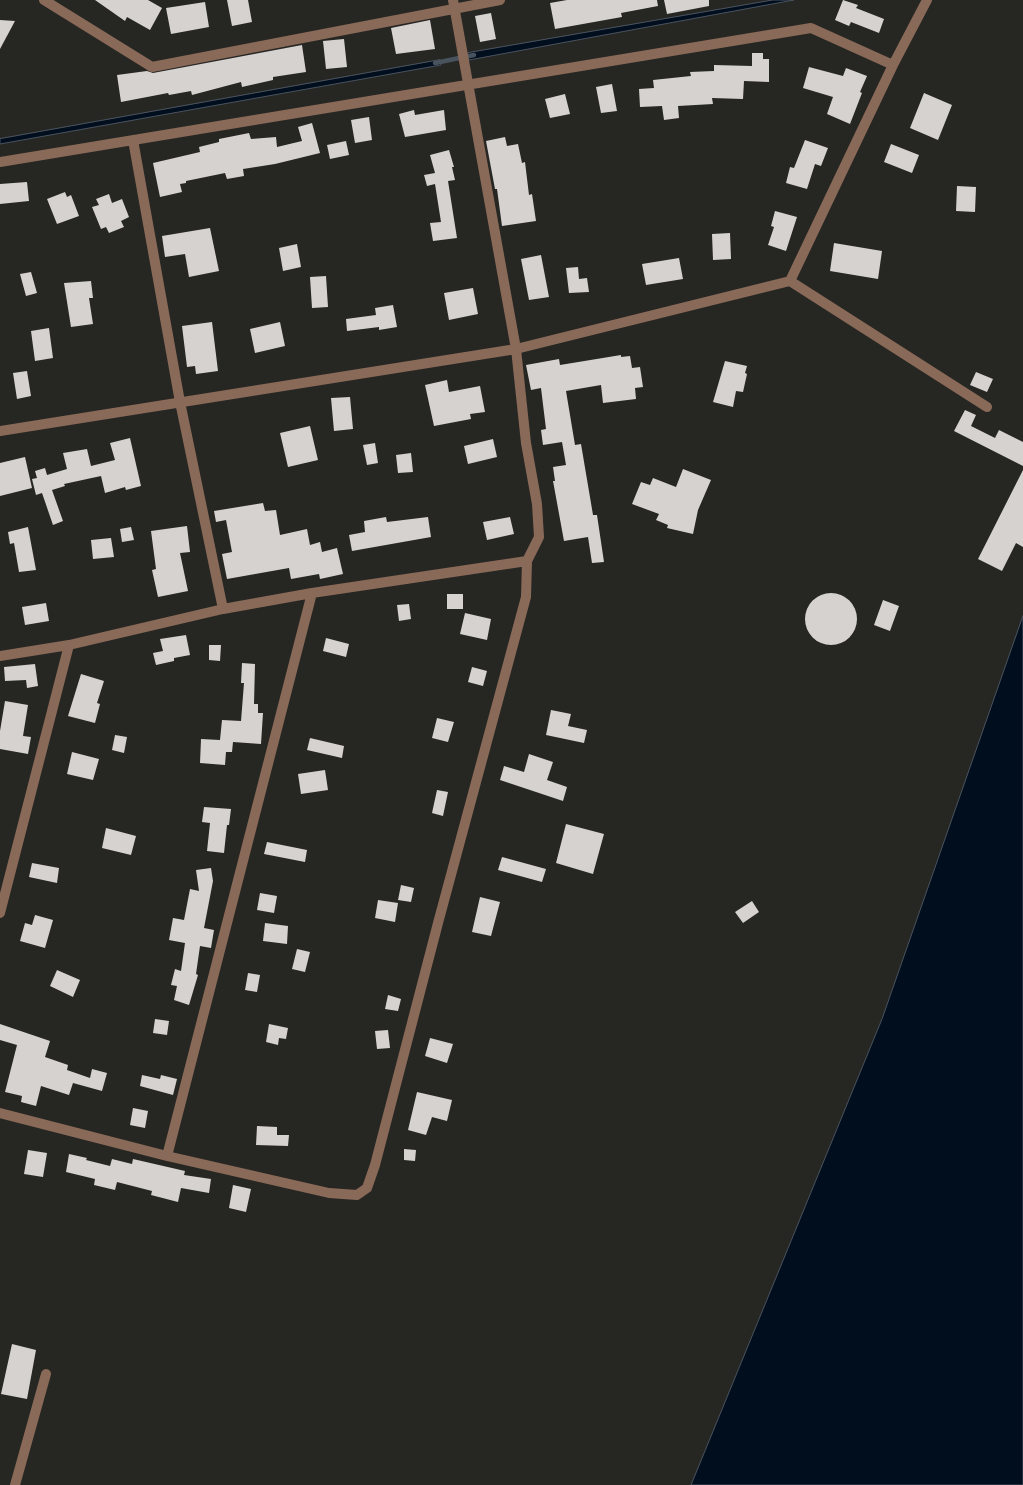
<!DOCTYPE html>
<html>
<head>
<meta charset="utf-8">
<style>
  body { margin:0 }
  canvas { display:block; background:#262623 }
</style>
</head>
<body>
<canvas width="1023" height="1485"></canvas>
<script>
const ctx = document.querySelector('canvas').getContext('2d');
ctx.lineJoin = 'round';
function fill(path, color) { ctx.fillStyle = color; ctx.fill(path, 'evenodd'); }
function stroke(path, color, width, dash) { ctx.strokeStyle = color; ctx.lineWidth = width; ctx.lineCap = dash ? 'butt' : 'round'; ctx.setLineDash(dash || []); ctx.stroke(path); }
const water = new Path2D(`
  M 773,0 L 794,0 L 469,60 L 468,53 Z
  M 440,60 L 441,65 L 0,144 L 0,139 Z
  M 1023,616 L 1023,1485 L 691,1485 L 882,1019 Z`);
const stream = new Path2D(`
  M 435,63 L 474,55`);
const building = new Path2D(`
  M 95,0 L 148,0 L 162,8 L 150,30 L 127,17 L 125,21 Z
  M 227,0 L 248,0 L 252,22 L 232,26 Z
  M 567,0 L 657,0 L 658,6 L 621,13 L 622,17 L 555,29 L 550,3 Z
  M 664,0 L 709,0 L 709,6 L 667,14 Z
  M 843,0 L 858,5 L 856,8 L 884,19 L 879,33 L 851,22 L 849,26 L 835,20 Z
  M 205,2 L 209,27 L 171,34 L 166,8 Z
  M 491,13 L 496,39 L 480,42 L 475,16 Z
  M 0,20 L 15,21 L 0,49 Z
  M 430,20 L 435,49 L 396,54 L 391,28 Z
  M 344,39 L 347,67 L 326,69 L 323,41 Z
  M 302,45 L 306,72 L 273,77 L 273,80 L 242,87 L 241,82 L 192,95 L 191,91 L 169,95 L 168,93 L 121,102 L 117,75 L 147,71 L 153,73 Z
  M 752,53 L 763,53 L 763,59 L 769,59 L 769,82 L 744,81 L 743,99 L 712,98 L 713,104 L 678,106 L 679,118 L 664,120 L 662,106 L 640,107 L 639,89 L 654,88 L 653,80 L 691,76 L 690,72 L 714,71 L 714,65 L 752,66 Z
  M 809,67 L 843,76 L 846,68 L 867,76 L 860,92 L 862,93 L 850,124 L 827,114 L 833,97 L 803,88 Z
  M 612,84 L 617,111 L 601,113 L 596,87 Z
  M 924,93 L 952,105 L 938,140 L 910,128 Z
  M 565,94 L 570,114 L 550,118 L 545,99 Z
  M 414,110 L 415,115 L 444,110 L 446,130 L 405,137 L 399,114 Z
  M 369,117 L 372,140 L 355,143 L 351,120 Z
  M 312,123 L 320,153 L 275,164 L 243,169 L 244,176 L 227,179 L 225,173 L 186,181 L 186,183 L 180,184 L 182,192 L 160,197 L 153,163 L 200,152 L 199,147 L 219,142 L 219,139 L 249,133 L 251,139 L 276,137 L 277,147 L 302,141 L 298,127 Z
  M 505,137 L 507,146 L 518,144 L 522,163 L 525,162 L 529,195 L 532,194 L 536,221 L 502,226 L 497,189 L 495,189 L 486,141 Z
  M 805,140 L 828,148 L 821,166 L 815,164 L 807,189 L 786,183 L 790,167 L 794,168 Z
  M 346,141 L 349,155 L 330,159 L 327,145 Z
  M 891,144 L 919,155 L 912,173 L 884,162 Z
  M 449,150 L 454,167 L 452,167 L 455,180 L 448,181 L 457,238 L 433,241 L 430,223 L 441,222 L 435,184 L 427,186 L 424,175 L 435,173 L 430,155 Z
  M 27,182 L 29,201 L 0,204 L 0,184 Z
  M 957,186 L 976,187 L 975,212 L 956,211 Z
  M 65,192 L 67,197 L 71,195 L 79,216 L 57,224 L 47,199 Z
  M 109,194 L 112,203 L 122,199 L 129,217 L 121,221 L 124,227 L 109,233 L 106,227 L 101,229 L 92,207 L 99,205 L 96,199 Z
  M 775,211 L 797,217 L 786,251 L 768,245 L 774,227 L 771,226 Z
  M 210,228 L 219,271 L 189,277 L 185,254 L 165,257 L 162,236 Z
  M 730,233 L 731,259 L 713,260 L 712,234 Z
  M 834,243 L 882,251 L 878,279 L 830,271 Z
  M 297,244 L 301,267 L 283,271 L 279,248 Z
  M 541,255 L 549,297 L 529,300 L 521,259 Z
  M 679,258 L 683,279 L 646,285 L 642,264 Z
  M 578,267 L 579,279 L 587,278 L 589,292 L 569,293 L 566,268 Z
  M 31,272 L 37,293 L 26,296 L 20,274 Z
  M 326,276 L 328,307 L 312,308 L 310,277 Z
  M 91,281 L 93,298 L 89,298 L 93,324 L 71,327 L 64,283 Z
  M 473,288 L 478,314 L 449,320 L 444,293 Z
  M 393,305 L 397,327 L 379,330 L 379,327 L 347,331 L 346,319 L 376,315 L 375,308 Z
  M 212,322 L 218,371 L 196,374 L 195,366 L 187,367 L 182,326 Z
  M 280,322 L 285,346 L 255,353 L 250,329 Z
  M 49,328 L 53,358 L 35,361 L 31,331 Z
  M 621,355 L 621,357 L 630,356 L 632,368 L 640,367 L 643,387 L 635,388 L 636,399 L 603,403 L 601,385 L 566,391 L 575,445 L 581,444 L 593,515 L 597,515 L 604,562 L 592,563 L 588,537 L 564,541 L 553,481 L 555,481 L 553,467 L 566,465 L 562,442 L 543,445 L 541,430 L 546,429 L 541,388 L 531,390 L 526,365 L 559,359 L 560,365 Z
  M 725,361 L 747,366 L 745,373 L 747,374 L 743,392 L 736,391 L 733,407 L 713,402 Z
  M 27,371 L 31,396 L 17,399 L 13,373 Z
  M 976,372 L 993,379 L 987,392 L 970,385 Z
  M 447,380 L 449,392 L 480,386 L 485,412 L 470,414 L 471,419 L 434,426 L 425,385 Z
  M 350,397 L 353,429 L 334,431 L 331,398 Z
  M 965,410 L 976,415 L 971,426 L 995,438 L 999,430 L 1023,442 L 1023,466 L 954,431 Z
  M 310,426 L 318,460 L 288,467 L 280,433 Z
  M 130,438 L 141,486 L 126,490 L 125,487 L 105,493 L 101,476 L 64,484 L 65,486 L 52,490 L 63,521 L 53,525 L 42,493 L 36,495 L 32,479 L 37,478 L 35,471 L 45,468 L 47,475 L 67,469 L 63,453 L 87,449 L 91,466 L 115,460 L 110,443 Z
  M 493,439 L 497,457 L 468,464 L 464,446 Z
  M 375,443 L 378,463 L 367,465 L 363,445 Z
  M 411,453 L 413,472 L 398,473 L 396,455 Z
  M 25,457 L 32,488 L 0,496 L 0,463 Z
  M 683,469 L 711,480 L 698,510 L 693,534 L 667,528 L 668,525 L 656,520 L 659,514 L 632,504 L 641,482 L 650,485 L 653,478 L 676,487 Z
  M 1023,470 L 1023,547 L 1016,543 L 1002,571 L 978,559 Z
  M 263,503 L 265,511 L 276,510 L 280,535 L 307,529 L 310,545 L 320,542 L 322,552 L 337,548 L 343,574 L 320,579 L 319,574 L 291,579 L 289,568 L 227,579 L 222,554 L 232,552 L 226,520 L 216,522 L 214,511 Z
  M 386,517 L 387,522 L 428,517 L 431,537 L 352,551 L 349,535 L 365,532 L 364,521 Z
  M 510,517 L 514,534 L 487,540 L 483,522 Z
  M 187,526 L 190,552 L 180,553 L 188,591 L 158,597 L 152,570 L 156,569 L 151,531 Z
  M 28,527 L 36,570 L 19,572 L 14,543 L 10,544 L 8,532 Z
  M 131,527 L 134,540 L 122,542 L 120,529 Z
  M 111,538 L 114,557 L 93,559 L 91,540 Z
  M805 619a26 26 0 1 1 52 0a26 26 0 1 1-52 0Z
  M 447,594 L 463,594 L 463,609 L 447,609 Z
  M 883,600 L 899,606 L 890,631 L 874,625 Z
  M 46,603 L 49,621 L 25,625 L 22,607 Z
  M 409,604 L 411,619 L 399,621 L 397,605 Z
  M 465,613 L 491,619 L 487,640 L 460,634 Z
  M 186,635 L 190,655 L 174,658 L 174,661 L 156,665 L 153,653 L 163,651 L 160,639 Z
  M 326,638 L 349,644 L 346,657 L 323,651 Z
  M 209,645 L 221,645 L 220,661 L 209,660 Z
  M 242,663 L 255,664 L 254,704 L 258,704 L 258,713 L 263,713 L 261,744 L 233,742 L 232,752 L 226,752 L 225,765 L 200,763 L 201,739 L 220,740 L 222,720 L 241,721 L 244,683 L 241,683 Z
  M 35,664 L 38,686 L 27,688 L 26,680 L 5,681 L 4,667 Z
  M 472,667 L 487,671 L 483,686 L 468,682 Z
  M 81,674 L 104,681 L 97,703 L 100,704 L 95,723 L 68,716 Z
  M 5,701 L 28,705 L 23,736 L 31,737 L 28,754 L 0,749 L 0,731 Z
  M 551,710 L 571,714 L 568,726 L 587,730 L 584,743 L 546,735 Z
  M 437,718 L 454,722 L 448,742 L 432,738 Z
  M 115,735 L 127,737 L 124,753 L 112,750 Z
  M 310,738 L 344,746 L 342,758 L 307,750 Z
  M 72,752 L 99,759 L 93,780 L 67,774 Z
  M 529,754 L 553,762 L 547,780 L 567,787 L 563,801 L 500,780 L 504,766 L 524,772 Z
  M 325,770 L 328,790 L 301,794 L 298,774 Z
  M 437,790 L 448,792 L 443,816 L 432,813 Z
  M 204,807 L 231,809 L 229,825 L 227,825 L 224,853 L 207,851 L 210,823 L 202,822 Z
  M 566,824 L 604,834 L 593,874 L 556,863 Z
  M 106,828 L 136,836 L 131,855 L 102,848 Z
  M 267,842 L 307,850 L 305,862 L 264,854 Z
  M 502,857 L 546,869 L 542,882 L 498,870 Z
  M 32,863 L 59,868 L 57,883 L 29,877 Z
  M 211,868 L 213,881 L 204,928 L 214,930 L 211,948 L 200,946 L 196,974 L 198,975 L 189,1005 L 174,1000 L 177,986 L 171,985 L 175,969 L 181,971 L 185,943 L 169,940 L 173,918 L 184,920 L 190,889 L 199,891 L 196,870 Z
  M 401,885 L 414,888 L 411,902 L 398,900 Z
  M 260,893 L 277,896 L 274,913 L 257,910 Z
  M 480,897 L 500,902 L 491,936 L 472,932 Z
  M 378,900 L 398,903 L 395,922 L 375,918 Z
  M 752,901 L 759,912 L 743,923 L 735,912 Z
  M 35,915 L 53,920 L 45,948 L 20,941 L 25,923 L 32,925 Z
  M 265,923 L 288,926 L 287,944 L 263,941 Z
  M 297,949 L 310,952 L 305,972 L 292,969 Z
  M 57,970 L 80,980 L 73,997 L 50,986 Z
  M 248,973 L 260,975 L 257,992 L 245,990 Z
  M 388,995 L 401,999 L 398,1011 L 385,1009 Z
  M 155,1019 L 169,1021 L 167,1035 L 153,1033 Z
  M 0,1024 L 50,1041 L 45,1057 L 68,1065 L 67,1070 L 90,1078 L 92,1069 L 107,1073 L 102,1091 L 73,1083 L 69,1095 L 41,1086 L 36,1106 L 21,1102 L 22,1096 L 5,1092 L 17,1045 L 0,1040 Z
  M 269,1024 L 288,1028 L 286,1039 L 279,1038 L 278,1045 L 266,1042 Z
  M 388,1030 L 390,1048 L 377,1049 L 375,1031 Z
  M 430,1038 L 453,1044 L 447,1063 L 425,1056 Z
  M 142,1075 L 160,1079 L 161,1075 L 177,1079 L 173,1095 L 140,1086 Z
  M 417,1092 L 452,1100 L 447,1121 L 432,1117 L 426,1135 L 408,1130 Z
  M 133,1108 L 148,1111 L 145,1128 L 130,1125 Z
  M 257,1126 L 277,1127 L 277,1135 L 289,1135 L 288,1146 L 256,1145 Z
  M 404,1149 L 416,1150 L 415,1161 L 404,1160 Z
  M 28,1150 L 47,1153 L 43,1177 L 24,1174 Z
  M 69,1154 L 87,1158 L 86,1160 L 110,1166 L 112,1159 L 132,1164 L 133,1159 L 185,1171 L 184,1175 L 211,1179 L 209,1193 L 181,1188 L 178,1202 L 151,1195 L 152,1191 L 117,1182 L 115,1190 L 94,1185 L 95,1179 L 66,1172 Z
  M 233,1185 L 251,1189 L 246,1212 L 229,1208 Z
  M 12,1344 L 36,1350 L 27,1399 L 1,1394 Z`);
const minor = new Path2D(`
  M 44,0 L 152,67 L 500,0
  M 133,140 L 180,402 L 223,609
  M 0,162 L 811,28 L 893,65
  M 790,281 L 893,65 L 927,0
  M 0,431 L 516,349 L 790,281 L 987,407
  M 0,656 L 69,645 L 223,609 L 312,593 L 527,561
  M 0,913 L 69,645
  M 0,1113 L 167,1156 L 329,1193 L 357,1195 L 367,1188 L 375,1165 L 438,923 L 526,597 L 527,561 L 539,537 L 537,504 L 526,443 L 516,349 L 453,0
  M 167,1156 L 312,593
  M 15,1485 L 46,1374`);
fill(water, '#000e1e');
stroke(water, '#49535e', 1);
stroke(stream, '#49535e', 4.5);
fill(building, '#d6d2d0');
stroke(minor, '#896957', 10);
</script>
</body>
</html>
